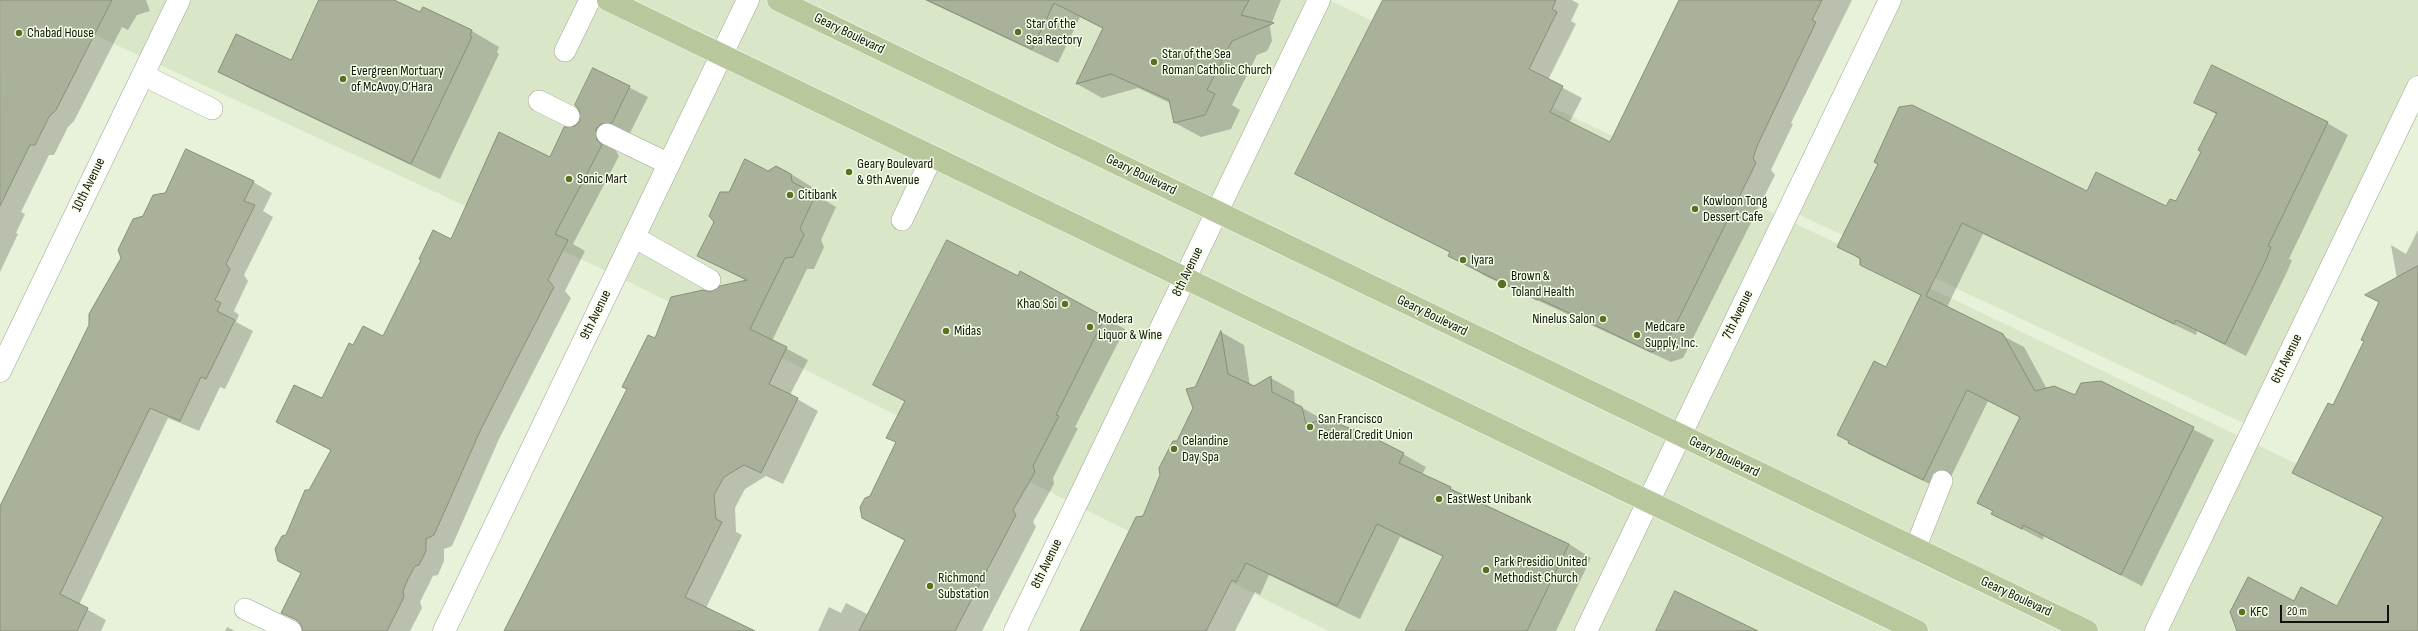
<!DOCTYPE html>
<html>
<head>
<meta charset="utf-8">
<style>
  body { margin:0 }
  #map { position:relative; width:2418px; height:631px; overflow:hidden; background:#e8f1da; font-family:"Sofia Sans Condensed",sans-serif }
  canvas { display:block }
  .scale { position:absolute; left:2280px; top:605px; width:109px; height:18px; box-sizing:border-box; border:2px solid #11140c; border-top:0; padding-left:5px; font-size:12px; line-height:14px; white-space:nowrap; color:#11140c; -webkit-text-stroke:3px #f5ffe7; paint-order:stroke }
</style>
</head>
<body>
<div id="map">
<canvas width="2418" height="631"></canvas>
<div class="scale">20 m</div>
</div>
<script>
const ctx = document.querySelector('canvas').getContext('2d');
ctx.lineJoin = 'round';
function fill(path, color) { ctx.fillStyle = color; ctx.fill(path, 'evenodd'); }
function stroke(path, color, width, dash) { ctx.strokeStyle = color; ctx.lineWidth = width; ctx.lineCap = dash ? 'butt' : 'round'; ctx.setLineDash(dash || []); ctx.stroke(path); }
function label(font, color, halo, rows, align = 'center') {
  ctx.font = font + ' "Sofia Sans Condensed",sans-serif'; ctx.lineWidth = 3; ctx.setLineDash([]); ctx.textBaseline = 'middle'; ctx.strokeStyle = halo; ctx.fillStyle = color; for (const [text, x, y, turn = 0] of rows) {
    ctx.save(); ctx.translate(x, y); ctx.rotate((+turn || 0) * Math.PI / 180); ctx.textAlign = isNaN(turn) ? turn : align; if (halo) ctx.strokeText(text, 0, 0); ctx.fillText(text, 0, 0); ctx.restore();
  }
}
const built = new Path2D(`
  M 19,0 L 1329,0 L 2418,522 L 2418,631 L 1329,631 L 615,275 Z
  M 1893,0 L 2418,0 L 2418,87 L 2254,428 L 1789,210 Z`);
const shadow = new Path2D(`
  M 0,0 L 146,0 L 150,11 L 137,15 L 128,30 L 122,27 L 74,121 L 68,127 L 54,155 L 49,155 L 21,212 L 25,214 L 16,233 L 18,234 L 0,272 Z
  M 320,0 L 392,0 L 421,14 L 472,31 L 499,47 L 497,52 L 499,54 L 440,179 L 247,87 L 220,71 L 291,61 Z
  M 925,0 L 1281,0 L 1270,27 L 1272,41 L 1267,51 L 1257,55 L 1232,105 L 1240,110 L 1231,129 L 1201,137 L 1175,123 L 1170,103 L 1138,88 L 1102,98 L 1077,84 L 1104,29 L 1080,17 L 1058,63 Z
  M 1383,0 L 1572,0 L 1579,4 L 1571,21 L 1576,24 L 1548,80 L 1582,98 L 1569,123 L 1610,144 L 1681,0 L 1852,0 L 1791,123 L 1793,124 L 1771,170 L 1775,175 L 1683,358 L 1671,362 L 1487,277 L 1450,256 L 1451,253 L 1296,174 Z
  M 593,69 L 648,97 L 630,133 L 624,132 L 613,146 L 619,156 L 573,244 L 585,251 L 565,291 L 571,298 L 499,439 L 452,546 L 444,549 L 444,561 L 438,575 L 433,576 L 420,602 L 422,608 L 410,631 L 302,631 L 302,624 L 282,612 L 301,573 L 279,561 L 287,536 L 332,451 L 277,422 L 322,400 L 354,347 L 384,337 L 452,240 L 551,159 L 581,121 Z
  M 2196,102 L 2327,123 L 2348,135 L 2289,259 L 2292,260 L 2287,272 L 2246,356 L 2197,331 L 2196,335 L 1983,234 L 1947,307 L 2024,347 L 2047,389 L 2076,396 L 2100,382 L 2214,440 L 2142,586 L 2044,536 L 2043,540 L 1993,514 L 2021,418 L 1988,401 L 1944,491 L 1870,455 L 1838,435 L 1886,369 L 1922,296 L 1861,264 L 1861,260 L 1838,246 L 2088,192 L 2166,208 L 2176,203 L 2202,151 L 2217,115 Z
  M 768,172 L 791,174 L 812,187 L 813,193 L 836,207 L 821,240 L 824,247 L 814,269 L 807,269 L 772,341 L 808,360 L 790,395 L 818,411 L 783,484 L 766,476 L 745,489 L 735,508 L 736,532 L 742,535 L 706,608 L 734,631 L 506,631 L 628,389 L 656,339 L 711,293 L 747,281 L 699,256 L 729,193 Z
  M 253,182 L 272,193 L 263,211 L 273,217 L 244,275 L 248,281 L 234,311 L 239,315 L 236,322 L 253,331 L 225,389 L 220,387 L 199,431 L 168,418 L 79,605 L 106,620 L 101,631 L 0,631 L 0,511 Z
  M 2418,230 L 2418,631 L 2239,631 L 2294,602 L 2337,608 L 2384,518 L 2294,473 L 2334,407 L 2366,341 L 2380,303 L 2367,295 L 2397,279 L 2391,245 L 2406,254 Z
  M 1021,273 L 1125,329 L 1075,427 L 1078,428 L 1053,478 L 1054,484 L 1033,522 L 1036,527 L 982,631 L 818,631 L 829,607 L 841,613 L 846,603 L 869,615 L 905,541 L 862,518 L 897,443 L 888,437 L 906,402 L 875,385 L 1019,278 Z
  M 1221,332 L 1244,345 L 1250,386 L 1254,387 L 1271,378 L 1294,391 L 1295,404 L 1324,420 L 1403,454 L 1426,467 L 1422,475 L 1569,544 L 1591,558 L 1556,631 L 1406,631 L 1444,557 L 1400,537 L 1360,619 L 1269,575 L 1260,595 L 1255,592 L 1235,631 L 1080,631 L 1143,517 L 1194,408 L 1196,388 Z
  M 227,627 L 235,631 L 225,631 Z`);
const building = new Path2D(`
  M 0,0 L 112,0 L 56,110 L 49,117 L 35,145 L 30,145 L 0,206 Z
  M 319,0 L 394,0 L 420,12 L 423,7 L 472,30 L 470,36 L 472,37 L 411,164 L 218,72 L 236,34 L 291,60 Z
  M 927,0 L 1249,0 L 1241,15 L 1274,23 L 1232,41 L 1207,90 L 1215,94 L 1205,115 L 1174,123 L 1169,100 L 1111,74 L 1076,84 L 1103,28 L 1054,3 L 1032,49 Z
  M 1383,0 L 1556,0 L 1552,9 L 1557,12 L 1529,69 L 1563,86 L 1550,112 L 1610,142 L 1679,0 L 1822,0 L 1812,20 L 1816,22 L 1758,144 L 1753,158 L 1756,163 L 1664,348 L 1651,352 L 1578,317 L 1539,299 L 1537,300 L 1448,256 L 1450,252 L 1295,174 Z
  M 2212,65 L 2328,122 L 2268,246 L 2271,247 L 2266,260 L 2225,344 L 2176,320 L 2174,324 L 1962,223 L 1926,296 L 2003,334 L 2035,391 L 2054,386 L 2075,395 L 2081,383 L 2101,381 L 2194,427 L 2121,575 L 2023,525 L 2022,529 L 1991,514 L 1993,511 L 1977,503 L 2020,417 L 1967,390 L 1923,480 L 1848,443 L 1849,441 L 1837,435 L 1874,361 L 1886,367 L 1921,295 L 1860,265 L 1860,258 L 1837,247 L 1878,164 L 1874,162 L 1899,107 L 1912,105 L 2087,191 L 2096,172 L 2166,206 L 2170,199 L 2176,201 L 2201,152 L 2198,150 L 2217,113 L 2194,103 Z
  M 593,68 L 630,86 L 612,123 L 601,124 L 596,129 L 597,140 L 602,145 L 555,234 L 568,240 L 548,280 L 554,287 L 481,429 L 434,535 L 426,539 L 426,551 L 419,565 L 415,566 L 408,579 L 403,591 L 404,597 L 387,631 L 303,631 L 301,625 L 297,620 L 281,613 L 301,573 L 278,561 L 275,549 L 282,536 L 286,535 L 305,490 L 309,490 L 331,450 L 276,422 L 294,385 L 322,398 L 349,343 L 353,345 L 363,326 L 383,336 L 421,260 L 419,259 L 433,230 L 451,239 L 499,132 L 550,157 L 564,127 L 575,126 L 580,121 L 579,110 L 575,105 Z
  M 186,149 L 254,181 L 244,201 L 255,205 L 226,264 L 230,269 L 215,300 L 221,303 L 217,311 L 235,320 L 206,379 L 201,377 L 180,421 L 150,408 L 60,594 L 88,608 L 77,631 L 0,631 L 0,506 L 89,325 L 89,314 L 121,258 L 118,250 L 133,219 L 143,216 L 153,195 L 165,193 Z
  M 745,159 L 768,171 L 776,166 L 791,174 L 792,182 L 816,194 L 800,228 L 804,235 L 793,257 L 785,258 L 750,329 L 787,347 L 769,384 L 798,398 L 761,473 L 744,465 L 724,477 L 714,495 L 716,519 L 722,522 L 685,597 L 755,631 L 504,631 L 627,389 L 622,387 L 648,335 L 655,338 L 671,297 L 703,290 L 710,292 L 720,286 L 747,280 L 697,256 L 714,222 L 709,216 L 720,192 L 729,192 Z
  M 947,240 L 1018,276 L 1020,271 L 1105,317 L 1056,415 L 1059,416 L 1033,466 L 1035,472 L 1013,510 L 1016,515 L 955,631 L 859,631 L 905,540 L 862,518 L 860,507 L 865,498 L 870,496 L 896,442 L 886,438 L 905,401 L 873,385 Z
  M 2418,266 L 2418,631 L 2237,631 L 2230,612 L 2248,577 L 2294,601 L 2301,587 L 2337,606 L 2383,517 L 2292,473 L 2328,403 L 2333,405 L 2364,341 L 2361,340 L 2379,302 L 2365,295 Z
  M 1221,331 L 1228,374 L 1254,386 L 1271,376 L 1272,392 L 1302,407 L 1306,424 L 1326,419 L 1370,436 L 1404,453 L 1399,463 L 1451,487 L 1450,489 L 1569,544 L 1527,631 L 1405,631 L 1443,556 L 1377,524 L 1337,606 L 1246,563 L 1236,582 L 1232,580 L 1206,631 L 1080,631 L 1136,517 L 1143,516 L 1160,475 L 1159,468 L 1173,441 L 1177,441 L 1193,408 L 1186,389 L 1195,387 Z
  M 1675,591 L 1758,631 L 1656,631 Z`);
const service = new Path2D(`
  M 565,51 L 590,0
  M 143,75 L 212,109
  M 539,101 L 569,116
  M 607,134 L 669,164
  M 902,220 L 932,157
  M 634,237 L 710,280
  M 1915,549 L 1942,481
  M 245,609 L 291,631`);
const minor = new Path2D(`
  M 0,371 L 179,0
  M 444,631 L 748,0
  M 1015,631 L 1319,0
  M 1586,631 L 1890,0
  M 2156,631 L 2418,87`);
const primary = new Path2D(`
  M 608,0 L 1917,631
  M 778,0 L 2087,631`);
const markers = [
  [1018,32,4,"#587022"],
  [19,33,4,"#587022"],
  [1154,62,4,"#587022"],
  [343,79,4,"#587022"],
  [849,172,4,"#587022"],
  [569,179,4,"#587022"],
  [790,195,4,"#587022"],
  [1695,209,4,"#587022"],
  [1463,260,4,"#587022"],
  [1502,284,5,"#587022"],
  [1065,304,4,"#587022"],
  [1603,319,4,"#587022"],
  [1090,327,4,"#587022"],
  [946,331,4,"#587022"],
  [1637,335,4,"#587022"],
  [1310,427,4,"#587022"],
  [1174,449,4,"#587022"],
  [1439,499,4,"#587022"],
  [1486,570,4,"#587022"],
  [930,586,4,"#587022"],
  [2242,612,4,"#587022"]
];
const poiNames = [
  ["Star of the",1026,24],
  ["Sea Rectory",1026,40],
  ["Chabad House",27,33],
  ["Star of the Sea",1162,54],
  ["Roman Catholic Church",1162,70],
  ["Evergreen Mortuary",351,71],
  ["of McAvoy O’Hara",351,87],
  ["Geary Boulevard",857,164],
  ["& 9th Avenue",857,180],
  ["Sonic Mart",577,179],
  ["Citibank",798,195],
  ["Kowloon Tong",1703,201],
  ["Dessert Cafe",1703,217],
  ["Iyara",1471,260],
  ["Brown &",1511,276],
  ["Toland Health",1511,292],
  ["Khao Soi",1057,304,"right"],
  ["Modera",1098,319],
  ["Liquor & Wine",1098,335],
  ["Ninelus Salon",1595,319,"right"],
  ["Medcare",1645,327],
  ["Supply, Inc.",1645,343],
  ["Midas",954,331],
  ["San Francisco",1318,419],
  ["Federal Credit Union",1318,435],
  ["Celandine",1182,441],
  ["Day Spa",1182,457],
  ["EastWest Unibank",1447,499],
  ["Park Presidio United",1494,562],
  ["Methodist Church",1494,578],
  ["Richmond",938,578],
  ["Substation",938,594],
  ["KFC",2250,612]
];
const streetNames = [
  ["Geary Boulevard",849,34,26],
  ["Geary Boulevard",1141,175,26],
  ["10th Avenue",89,185,-64],
  ["8th Avenue",1188,272,-64],
  ["9th Avenue",596,315,-64],
  ["7th Avenue",1738,315,-64],
  ["Geary Boulevard",1432,316,26],
  ["6th Avenue",2287,359,-64],
  ["Geary Boulevard",1724,457,26],
  ["8th Avenue",1047,564,-64],
  ["Geary Boulevard",2016,597,25]
];
fill(built, '#dae6c8');
fill(shadow, '#0003');
fill(building, '#a9b19b');
stroke(building, '#878f7a', 1);
stroke(service, '#9da590', 22);
stroke(minor, '#9da590', 23);
stroke(primary, '#fff', 23);
stroke(service, '#fff', 21);
stroke(minor, '#fff', 22);
stroke(primary, '#b8c79c', 22);
for (const [x, y, r, color] of markers) { const dot = new Path2D(); dot.arc(x, y, r, 0, 2 * Math.PI); ctx.fillStyle = color; ctx.fill(dot); stroke(dot, '#f5ffe7', 1.5); }
label('14px', '#11140c', '#f5ffe7', poiNames, 'left');
label('14px', '#11140c', '#f5ffe7', streetNames);
</script>
</body>
</html>
